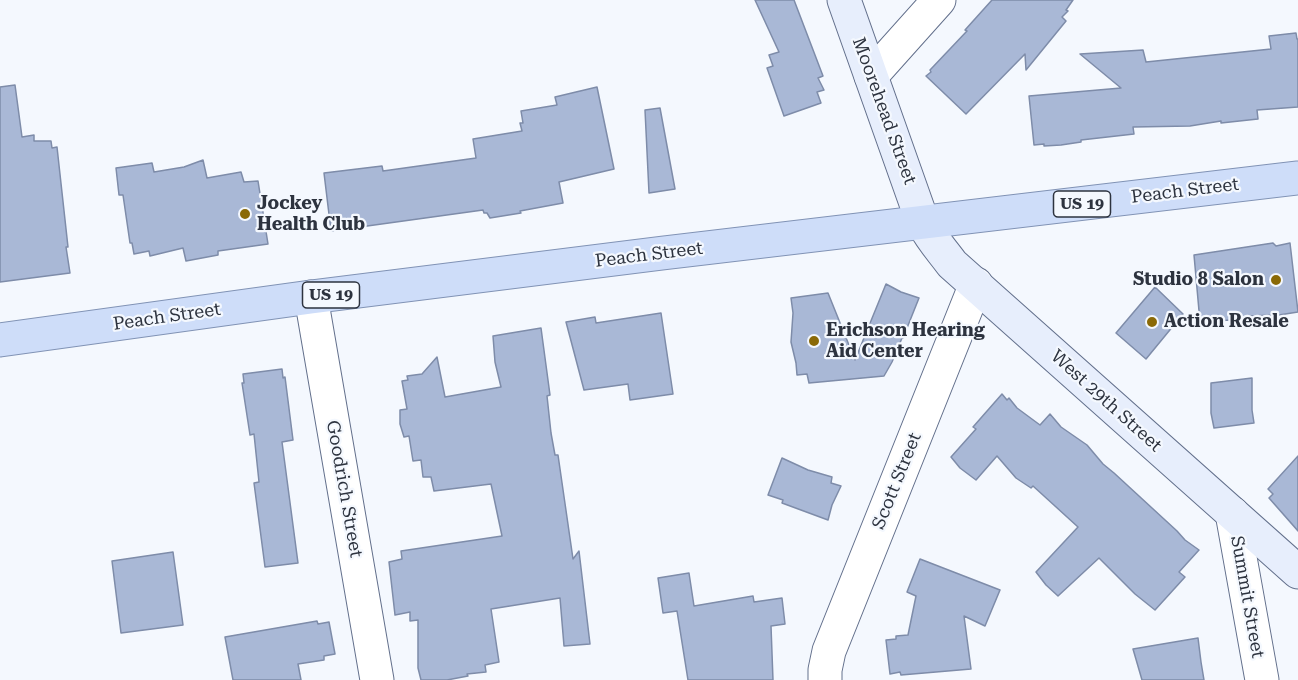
<!DOCTYPE html>
<html>
<head>
<meta charset="utf-8">
<style>
  body { margin:0 }
  canvas { display:block; background:#f4f8fe }
</style>
</head>
<body>
<canvas width="1298" height="680"></canvas>
<script>
const ctx = document.querySelector('canvas').getContext('2d');
ctx.lineJoin = 'round';
function fill(path, color) { ctx.fillStyle = color; ctx.fill(path, 'evenodd'); }
function stroke(path, color, width, dash) { ctx.strokeStyle = color; ctx.lineWidth = width; ctx.lineCap = dash ? 'butt' : 'round'; ctx.setLineDash(dash || []); ctx.stroke(path); }
function label(font, color, halo, rows, align = 'center') {
  ctx.font = font + ' "Roboto Serif",serif'; ctx.lineWidth = 4.5; ctx.setLineDash([]); ctx.textBaseline = 'middle'; ctx.strokeStyle = halo; ctx.fillStyle = color; for (const [text, x, y, turn = 0] of rows) {
    ctx.save(); ctx.translate(x, y); ctx.rotate((+turn || 0) * Math.PI / 180); ctx.textAlign = isNaN(turn) ? turn : align; if (halo) ctx.strokeText(text, 0, 0); ctx.fillText(text, 0, 0); ctx.restore();
  }
}
const building = new Path2D(`
  M 755,0 L 794,0 L 823,76 L 818,78 L 824,90 L 817,92 L 821,103 L 784,116 L 767,68 L 773,66 L 769,55 L 779,52 Z
  M 992,0 L 1073,0 L 1066,10 L 1068,11 L 1062,17 L 1066,21 L 1026,70 L 1025,54 L 966,114 L 926,76 L 931,72 L 930,70 L 967,31 L 965,30 Z
  M 1296,33 L 1297,39 L 1298,39 L 1298,107 L 1257,110 L 1258,119 L 1221,123 L 1221,121 L 1190,126 L 1133,127 L 1134,134 L 1081,140 L 1081,142 L 1061,145 L 1044,146 L 1044,144 L 1034,145 L 1029,96 L 1121,88 L 1080,54 L 1143,50 L 1146,62 L 1271,49 L 1269,36 Z
  M 15,85 L 22,137 L 34,135 L 34,141 L 51,141 L 52,148 L 57,147 L 68,247 L 66,247 L 70,273 L 0,282 L 0,87 Z
  M 597,87 L 614,169 L 559,182 L 563,203 L 520,211 L 521,213 L 490,218 L 487,213 L 484,213 L 483,210 L 331,231 L 324,173 L 382,166 L 383,171 L 476,158 L 473,139 L 522,131 L 520,123 L 523,123 L 521,111 L 557,105 L 555,97 Z
  M 660,108 L 675,189 L 649,193 L 645,110 Z
  M 203,160 L 207,178 L 241,172 L 244,182 L 258,181 L 268,244 L 218,251 L 218,255 L 186,261 L 183,248 L 150,256 L 149,251 L 134,254 L 132,243 L 130,243 L 123,195 L 119,195 L 116,168 L 152,163 L 154,172 L 184,167 Z
  M 1273,243 L 1276,246 L 1290,243 L 1298,312 L 1279,315 L 1246,316 L 1246,319 L 1200,322 L 1194,255 Z
  M 886,284 L 901,292 L 919,298 L 903,338 L 902,338 L 892,362 L 884,376 L 809,383 L 807,374 L 797,375 L 796,363 L 791,342 L 793,313 L 791,298 L 828,293 L 855,360 Z
  M 1155,287 L 1183,314 L 1146,359 L 1116,333 Z
  M 661,313 L 673,394 L 630,400 L 628,384 L 584,390 L 566,322 L 595,317 L 596,323 Z
  M 541,328 L 550,395 L 547,396 L 551,433 L 555,455 L 558,455 L 573,559 L 579,551 L 590,644 L 564,646 L 560,598 L 491,609 L 499,662 L 485,665 L 486,672 L 467,674 L 468,676 L 447,680 L 421,680 L 418,668 L 418,620 L 410,621 L 410,612 L 395,615 L 389,562 L 402,559 L 401,551 L 502,536 L 491,484 L 434,491 L 431,477 L 423,477 L 421,460 L 413,461 L 409,436 L 404,437 L 400,424 L 400,410 L 407,409 L 402,381 L 408,380 L 407,376 L 422,374 L 437,357 L 445,397 L 501,387 L 495,362 L 493,336 Z
  M 282,369 L 283,378 L 285,377 L 293,440 L 282,442 L 298,563 L 265,567 L 254,483 L 259,482 L 254,434 L 250,435 L 242,383 L 244,383 L 243,374 Z
  M 1252,378 L 1252,410 L 1254,423 L 1214,428 L 1211,413 L 1211,383 Z
  M 1002,394 L 1007,400 L 1009,398 L 1017,408 L 1040,425 L 1050,414 L 1061,427 L 1087,445 L 1103,464 L 1114,473 L 1177,531 L 1185,540 L 1199,550 L 1179,572 L 1185,577 L 1155,610 L 1135,594 L 1099,558 L 1058,596 L 1046,585 L 1036,572 L 1078,527 L 1033,486 L 1031,488 L 1016,478 L 997,456 L 976,480 L 960,468 L 951,457 L 976,429 L 973,427 Z
  M 1298,456 L 1298,531 L 1269,498 L 1273,494 L 1268,489 Z
  M 782,458 L 808,470 L 832,477 L 831,483 L 841,486 L 832,505 L 828,520 L 782,503 L 783,500 L 768,495 Z
  M 173,552 L 183,625 L 121,633 L 112,561 Z
  M 920,559 L 1000,590 L 985,626 L 964,616 L 971,669 L 901,675 L 900,672 L 890,674 L 886,640 L 896,639 L 896,636 L 908,635 L 916,596 L 907,592 Z
  M 689,573 L 694,606 L 753,596 L 754,602 L 782,598 L 785,624 L 771,626 L 773,680 L 688,680 L 677,611 L 663,613 L 658,578 Z
  M 317,621 L 318,624 L 329,622 L 335,654 L 324,656 L 324,660 L 298,664 L 301,680 L 233,680 L 225,637 Z
  M 1198,638 L 1201,662 L 1204,680 L 1142,680 L 1133,649 Z`);
const street = new Path2D(`
  M 871,76 L 939,0
  M 311,297 L 377,680
  M 1232,513 L 1262,680
  M 825,680 L 825,670 L 829,651 L 976,284`);
const secondary = new Path2D(`
  M 844,0 L 923,223 C 932,240 941,249 952,264 L 1298,572`);
const primary = new Path2D(`
  M 0,340 L 311,297 L 663,253 L 1298,178`);
const markers = [
  [245,214,6,"#8a6907"],
  [1276,280,6,"#8a6907"],
  [1152,322,6,"#8a6907"],
  [814,341,6,"#8a6907"]
];
const shields = [
  [1082,204,57],
  [331,295,57]
];
const shieldNames = [
  ["US 19",1082,204],
  ["US 19",331,295]
];
const streetNames = [
  ["Moorehead Street",884,111,70],
  ["Peach Street",1185,191,-7],
  ["Peach Street",649,255,-7],
  ["Peach Street",167,317,-8],
  ["West 29th Street",1106,401,42],
  ["Scott Street",897,481,-68],
  ["Goodrich Street",344,489,80],
  ["Summit Street",1247,597,80]
];
const poiNames = [
  ["Jockey",257,204],
  ["Health Club",257,225],
  ["Studio 8 Salon",1264,280,"right"],
  ["Action Resale",1164,322],
  ["Erichson Hearing",826,331],
  ["Aid Center",826,352]
];
fill(building, '#a9b8d6');
stroke(building, '#7e8ca9', 1.5);
stroke(street, '#63708c', 35);
stroke(secondary, '#63708c', 35);
stroke(primary, '#8193b5', 35);
stroke(street, '#fff', 33);
stroke(secondary, '#e7eefc', 33);
stroke(primary, '#ceddf9', 33);
for (const [x, y, r, color] of markers) { const dot = new Path2D(); dot.arc(x, y, r, 0, 2 * Math.PI); ctx.fillStyle = color; ctx.fill(dot); stroke(dot, '#f4f8fe', 2); }
for (const [x, y, w] of shields) { const box = new Path2D(); box.roundRect(x - w / 2, y - 13, w, 26, 4.5); ctx.fillStyle = '#f4f8fe'; ctx.fill(box); stroke(box, '#2d333f', 1.5); }
label('bold 16px', '#2d333f', null, shieldNames);
label('18px', '#2d333f', '#f4f8fe', streetNames);
label('bold 18px', '#2d333f', '#f4f8fe', poiNames, 'left');
</script>
</body>
</html>
